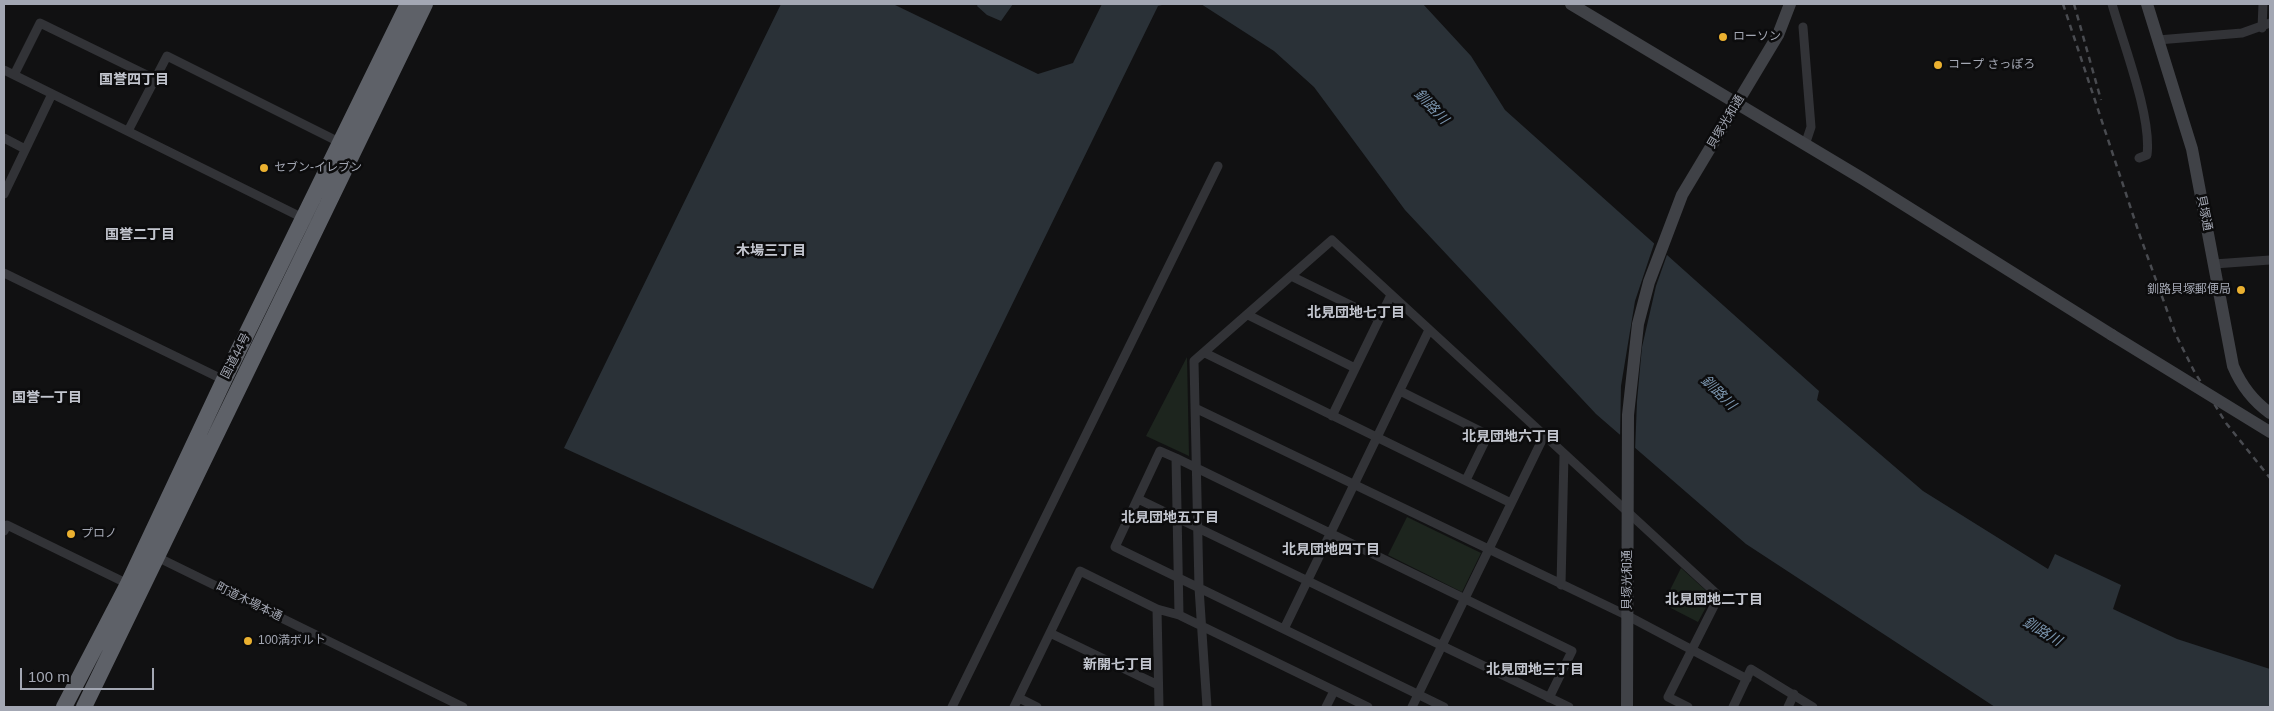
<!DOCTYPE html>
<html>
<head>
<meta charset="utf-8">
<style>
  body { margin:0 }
  #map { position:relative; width:2274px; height:711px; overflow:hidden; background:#111112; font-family:Arial,sans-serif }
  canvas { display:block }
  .frame { position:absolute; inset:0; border:5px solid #a3a7b3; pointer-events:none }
  .scale { position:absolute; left:20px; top:668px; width:134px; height:22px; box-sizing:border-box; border:2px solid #a3a7b3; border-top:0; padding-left:6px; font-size:15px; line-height:18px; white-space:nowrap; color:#a3a7b3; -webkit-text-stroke:4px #0c0c0d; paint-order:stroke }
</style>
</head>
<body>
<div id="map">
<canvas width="2274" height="711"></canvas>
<div class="frame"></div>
<div class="scale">100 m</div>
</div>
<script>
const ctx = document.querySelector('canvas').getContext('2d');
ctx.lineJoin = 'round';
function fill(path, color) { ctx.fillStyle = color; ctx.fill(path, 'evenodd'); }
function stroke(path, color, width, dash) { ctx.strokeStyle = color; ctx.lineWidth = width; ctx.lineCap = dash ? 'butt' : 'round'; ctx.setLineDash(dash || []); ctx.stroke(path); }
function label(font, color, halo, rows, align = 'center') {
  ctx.font = font + ' Arial,"Noto Sans JP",sans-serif'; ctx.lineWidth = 5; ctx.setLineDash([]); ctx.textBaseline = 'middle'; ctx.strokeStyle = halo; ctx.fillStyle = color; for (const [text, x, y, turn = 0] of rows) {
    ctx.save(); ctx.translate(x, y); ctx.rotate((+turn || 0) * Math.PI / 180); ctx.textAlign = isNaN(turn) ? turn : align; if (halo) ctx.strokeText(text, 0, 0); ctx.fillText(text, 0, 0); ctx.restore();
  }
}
const green = new Path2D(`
  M 1187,357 L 1189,456 L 1146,436 Z
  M 1407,517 L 1481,553 L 1462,592 L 1388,555 Z
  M 1681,568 L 1712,596 L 1698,622 L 1663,604 Z`);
const water = new Path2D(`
  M 781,4 L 893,4 L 1038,74 L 1073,63 L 1102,4 L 1166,4 L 1158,6 L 873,589 L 564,448 Z
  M 978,4 L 1013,4 L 1001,21 L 987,15 L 977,6 Z
  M 1201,4 L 1423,4 L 1471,56 L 1505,110 L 1819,391 L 1817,400 L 1923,491 L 2048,569 L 2055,554 L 2121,585 L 2113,609 L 2177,639 L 2270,669 L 2270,707 L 1995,707 L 1746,544 L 1596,414 L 1405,210 L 1314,87 L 1274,51 Z`);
const pier = new Path2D(`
  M 1655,241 L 1668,252 L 1656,286 L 1642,347 L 1637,401 L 1635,452 L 1620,438 L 1621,386 L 1635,301 Z`);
const street = new Path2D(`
  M 2112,4 C 2123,43 2152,117 2147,155 L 2139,158
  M 1803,27 L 1811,127 L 1805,145
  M 2262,28 L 2263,4
  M 2158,40 L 2242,33 L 2270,23
  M 4,70 L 307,220
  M 14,75 L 40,23 L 155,79
  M 128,131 L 167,56 L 343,144
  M 4,138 L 25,149
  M 4,194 L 52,94
  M 2214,264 L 2270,260
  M 4,273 L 226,381
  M 1291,276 L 1379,319
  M 1248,315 L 1355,368
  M 1205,353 L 1511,503
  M 1400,391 L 1488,435 L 1466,480
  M 1195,408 L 1628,616 L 1747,679
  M 1332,416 L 1391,295
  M 1176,458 L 1572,651 L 1549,698
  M 1138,499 L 1569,707
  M 4,531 L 7,525 L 128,584
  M 155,556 L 463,707
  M 1561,585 L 1564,455
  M 1157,609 L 1159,707
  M 1179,615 L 1176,458 L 1160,451 L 1115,547 L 1444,707
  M 1284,629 L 1429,330
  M 1050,633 L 1158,685
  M 1019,698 L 1037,707
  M 952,707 L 1218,166
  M 1014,707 L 1080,571 L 1157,609 L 1179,615 L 1368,707
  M 1207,707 L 1199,588 L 1194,361 L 1332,240 L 1719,596 L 1668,697 L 1688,707
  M 1326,707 L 1334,691
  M 1412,707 L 1544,436
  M 1733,707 L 1751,669 L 1813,707
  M 1788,707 L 1794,694`);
const secondary = new Path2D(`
  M 1571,4 L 1863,179 L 2112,335
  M 2147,4 L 2192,149 L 2233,366 C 2241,385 2253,401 2270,413
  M 1627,707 L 1628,415 L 1638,324 L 1649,282 L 1682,195 L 1778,35 L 1790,4`);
const highway = new Path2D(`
  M 64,707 L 128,584 L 224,380 L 408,4
  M 84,707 L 425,4`);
const rail = new Path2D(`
  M 2063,4 L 2140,236 L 2176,335 L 2194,371 L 2226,423 L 2270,478
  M 2074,4 L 2101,100`);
const secondaryBridge = new Path2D(`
  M 2112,335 L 2270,432`);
const markers = [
  [1723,37,5,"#ebb130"],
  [1938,65,5,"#ebb130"],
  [264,168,5,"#ebb130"],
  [2241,290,5,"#ebb130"],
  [71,534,5,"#ebb130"],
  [248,641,5,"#ebb130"]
];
const poiNames = [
  ["ローソン",1733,37],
  ["コープ さっぽろ",1948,65],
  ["セブン-イレブン",274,168],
  ["釧路貝塚郵便局",2231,290,"right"],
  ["プロノ",81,534],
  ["100満ボルト",258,641]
];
const streetNames = [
  ["貝塚光和通",1726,122,-59],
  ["貝塚通",2204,213,79],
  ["国道44号",236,356,-63],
  ["貝塚光和通",1628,580,-90],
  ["町道木場本通",249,602,26]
];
const neighbourhoodNames = [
  ["国誉四丁目",134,80],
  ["国誉二丁目",140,235],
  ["木場三丁目",771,251],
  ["北見団地七丁目",1356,313],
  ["国誉一丁目",47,398],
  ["北見団地六丁目",1511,437],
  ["北見団地五丁目",1170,518],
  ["北見団地四丁目",1331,550],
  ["北見団地二丁目",1714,600],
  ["新開七丁目",1118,665],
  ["北見団地三丁目",1535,670]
];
const waterNames = [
  ["釧路川",1431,107,46],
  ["釧路川",1718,393,44],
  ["釧路川",2042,632,31]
];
fill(green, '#1d251e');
fill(water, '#2a3137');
fill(pier, '#111112');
stroke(street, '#323337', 9);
stroke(secondary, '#404247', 12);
stroke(highway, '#5e6168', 16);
stroke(rail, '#494b50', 2.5, [6, 5]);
stroke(secondaryBridge, '#404247', 12);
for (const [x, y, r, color] of markers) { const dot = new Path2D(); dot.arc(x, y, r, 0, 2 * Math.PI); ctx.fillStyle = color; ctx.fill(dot); stroke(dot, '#0c0c0d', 2); }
label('12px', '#a3a7b3', '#0c0c0d', poiNames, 'left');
label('12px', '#a3a7b3', '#0c0c0d', streetNames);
label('bold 14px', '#c3c6cf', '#0c0c0d', neighbourhoodNames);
label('italic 14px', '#7a94ad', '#0c0c0d', waterNames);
</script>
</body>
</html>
